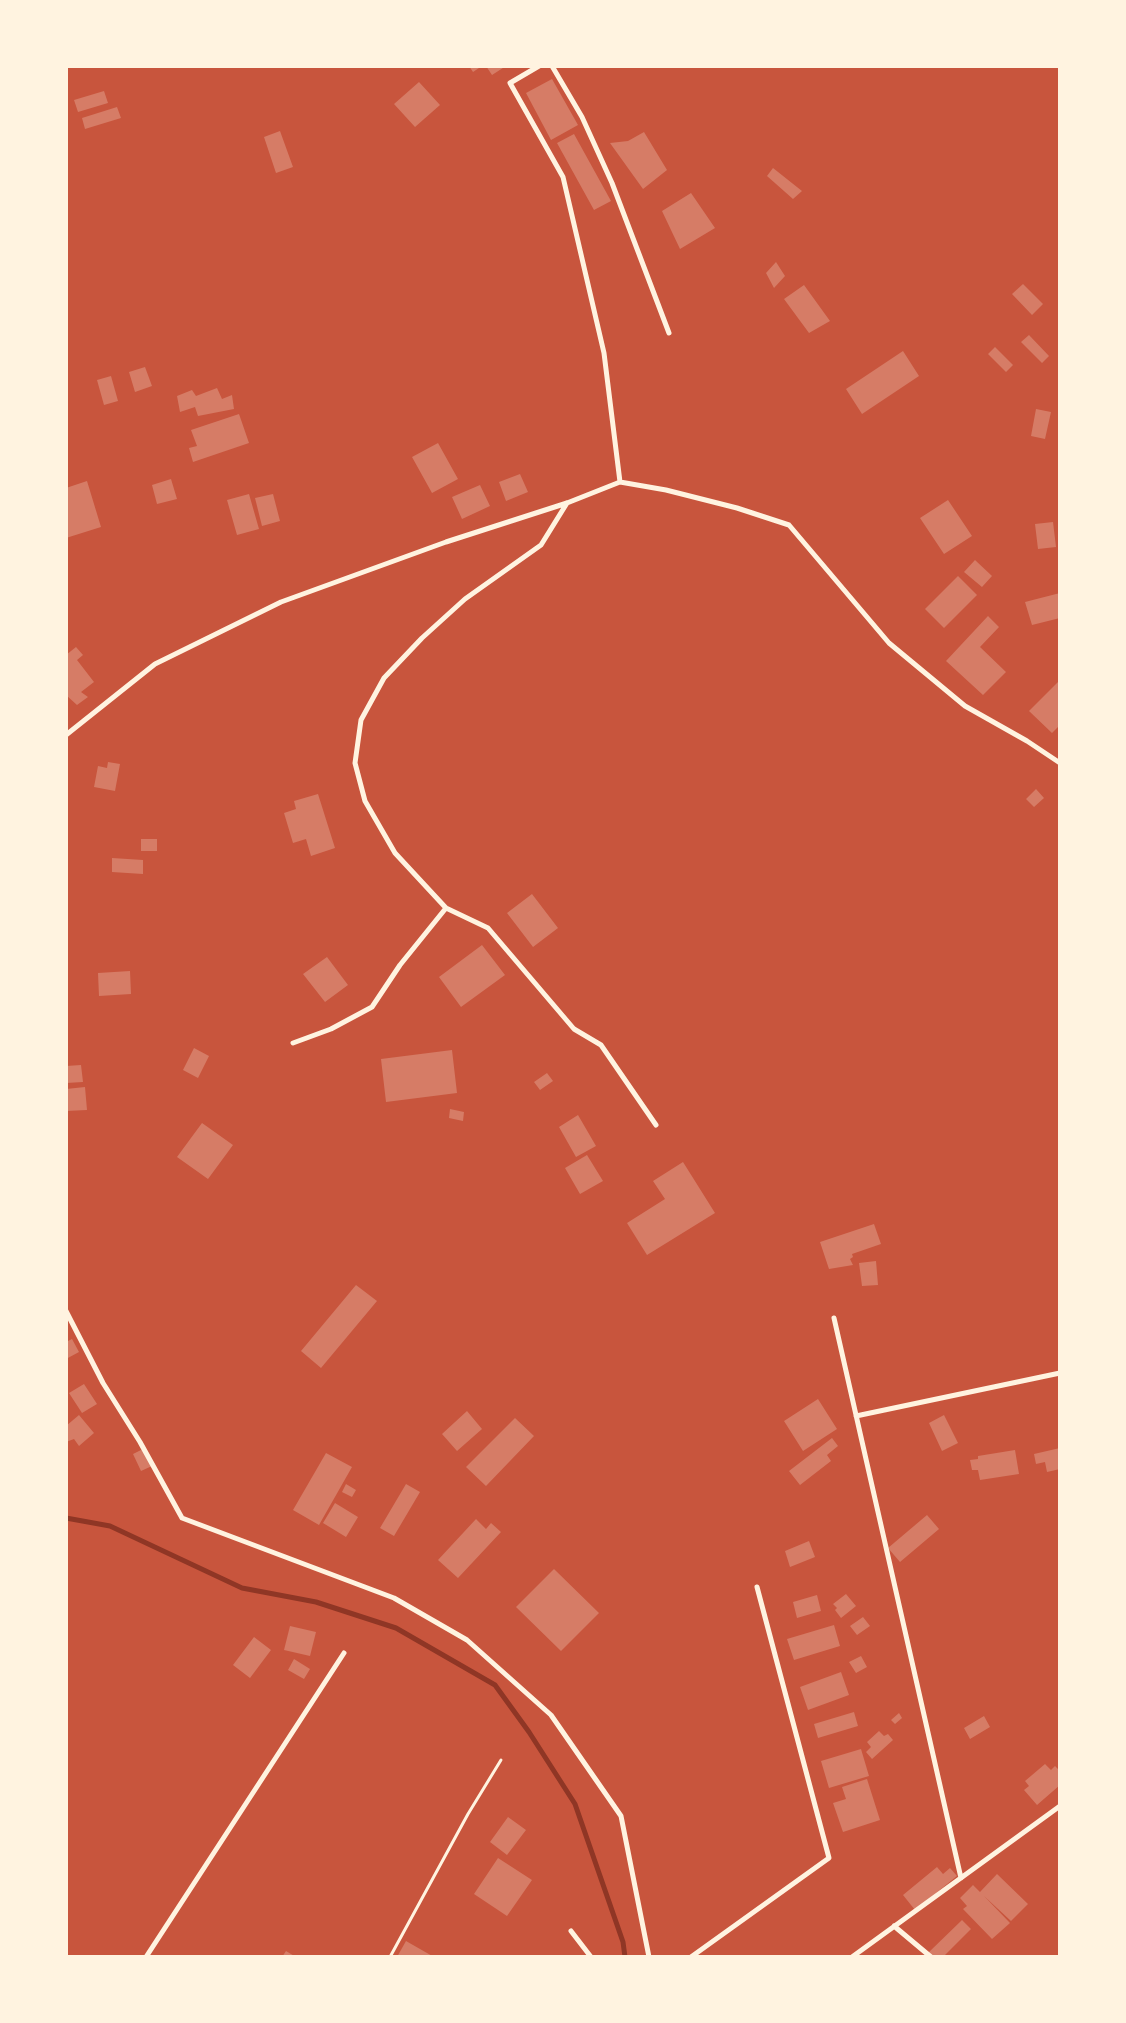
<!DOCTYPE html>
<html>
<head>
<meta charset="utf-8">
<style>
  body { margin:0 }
  #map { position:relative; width:1126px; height:2023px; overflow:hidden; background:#c8553d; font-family:Signika,sans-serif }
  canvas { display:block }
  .frame { position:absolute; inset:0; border:68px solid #fff3e0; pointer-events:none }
</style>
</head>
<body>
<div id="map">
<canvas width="1126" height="2023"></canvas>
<div class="frame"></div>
</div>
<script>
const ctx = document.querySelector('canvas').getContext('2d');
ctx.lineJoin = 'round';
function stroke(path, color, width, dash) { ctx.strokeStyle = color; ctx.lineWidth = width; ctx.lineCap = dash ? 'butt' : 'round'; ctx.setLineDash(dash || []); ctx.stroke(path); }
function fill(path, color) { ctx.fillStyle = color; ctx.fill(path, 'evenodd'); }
const stream = new Path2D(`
  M 66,1518 L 110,1526 L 242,1588 L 316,1602 L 396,1628 L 495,1685 L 529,1732 L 575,1804 L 623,1942 L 625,1957`);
const building = new Path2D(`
  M 469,66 L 482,66 L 473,72 Z
  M 486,66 L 506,66 L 492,75 Z
  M 552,79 L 578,125 L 551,140 L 526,93 Z
  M 419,82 L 440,105 L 415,127 L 394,104 Z
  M 104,91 L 108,103 L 78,112 L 74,100 Z
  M 117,107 L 121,118 L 85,129 L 82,118 Z
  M 280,131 L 293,167 L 276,173 L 264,137 Z
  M 644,132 L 667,170 L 643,189 L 610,143 L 628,141 Z
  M 574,134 L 611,201 L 594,210 L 557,143 Z
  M 773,168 L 802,191 L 793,199 L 767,176 Z
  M 691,193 L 715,228 L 680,249 L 662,211 Z
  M 776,262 L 785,276 L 774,288 L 766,273 Z
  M 1023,284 L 1043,304 L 1032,315 L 1012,294 Z
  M 804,285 L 830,321 L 809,333 L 784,299 Z
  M 1029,335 L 1049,356 L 1042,363 L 1021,342 Z
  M 995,347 L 1013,365 L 1006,372 L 988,354 Z
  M 903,351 L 919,376 L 862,414 L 846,389 Z
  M 145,367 L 152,386 L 135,392 L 129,372 Z
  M 111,376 L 118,401 L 104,405 L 97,380 Z
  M 217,388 L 222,399 L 232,395 L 234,409 L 198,416 L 195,407 L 180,412 L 177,396 L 192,390 L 196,396 Z
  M 1036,409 L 1051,412 L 1045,439 L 1031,436 Z
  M 239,414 L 249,443 L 193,462 L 189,448 L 197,446 L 191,430 Z
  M 438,443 L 458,479 L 432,493 L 412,457 Z
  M 520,474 L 528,492 L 506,501 L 499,482 Z
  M 171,479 L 177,499 L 157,504 L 152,485 Z
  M 87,481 L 101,527 L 66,538 L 66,488 Z
  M 480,485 L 490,506 L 462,519 L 452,497 Z
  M 249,494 L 259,529 L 237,535 L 227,500 Z
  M 273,494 L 280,521 L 262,526 L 255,498 Z
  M 948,500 L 972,536 L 944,554 L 920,518 Z
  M 1053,522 L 1056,547 L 1038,549 L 1035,524 Z
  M 975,560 L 992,576 L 982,587 L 964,572 Z
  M 958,576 L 977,595 L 944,628 L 925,609 Z
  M 1060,593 L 1060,618 L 1032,625 L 1025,602 Z
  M 988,616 L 999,627 L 980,647 L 1006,672 L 983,695 L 946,661 Z
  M 76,647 L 83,655 L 77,660 L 94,682 L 81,692 L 88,697 L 77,705 L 66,695 L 66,655 Z
  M 1058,682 L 1060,684 L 1060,725 L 1052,733 L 1029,711 Z
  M 108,762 L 120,764 L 115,791 L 94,787 L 98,766 L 107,768 Z
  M 1036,789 L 1044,798 L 1034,807 L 1026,799 Z
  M 318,794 L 335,848 L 311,856 L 306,839 L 293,843 L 284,813 L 296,809 L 294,801 Z
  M 141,839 L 157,839 L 157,851 L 141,851 Z
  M 112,858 L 143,860 L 143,874 L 112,872 Z
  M 532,894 L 558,928 L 533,947 L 507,913 Z
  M 482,945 L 505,975 L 461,1007 L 439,977 Z
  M 327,957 L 348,985 L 325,1002 L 303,974 Z
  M 130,971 L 131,994 L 99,996 L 98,973 Z
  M 194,1048 L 209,1056 L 198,1078 L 183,1070 Z
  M 452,1050 L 457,1093 L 386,1102 L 381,1059 Z
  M 81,1065 L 83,1082 L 66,1083 L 66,1066 Z
  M 547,1073 L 553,1081 L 540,1090 L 534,1082 Z
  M 85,1087 L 87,1110 L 66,1111 L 66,1089 Z
  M 450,1109 L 464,1112 L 463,1121 L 449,1118 Z
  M 578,1115 L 596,1146 L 576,1157 L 559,1127 Z
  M 202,1123 L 233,1145 L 208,1179 L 177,1157 Z
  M 587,1155 L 603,1181 L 580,1194 L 565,1168 Z
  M 683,1162 L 715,1213 L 647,1255 L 627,1223 L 665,1199 L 653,1181 Z
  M 874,1224 L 881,1244 L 852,1254 L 853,1257 L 850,1259 L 853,1265 L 829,1269 L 820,1242 Z
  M 876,1261 L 878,1285 L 862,1286 L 859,1263 Z
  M 356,1285 L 377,1301 L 321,1368 L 301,1351 Z
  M 72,1339 L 79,1352 L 66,1359 L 66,1342 Z
  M 84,1384 L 97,1404 L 82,1413 L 69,1393 Z
  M 818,1399 L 837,1429 L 803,1451 L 784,1421 Z
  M 467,1411 L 482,1429 L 457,1451 L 442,1434 Z
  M 79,1415 L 94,1433 L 79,1446 L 74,1439 L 66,1442 L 66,1426 Z
  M 944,1415 L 958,1443 L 942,1451 L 929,1423 Z
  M 515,1418 L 534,1436 L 486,1486 L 466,1467 Z
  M 832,1438 L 838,1446 L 827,1455 L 831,1461 L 800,1485 L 789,1471 Z
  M 1060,1448 L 1060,1469 L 1047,1472 L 1045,1462 L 1036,1464 L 1034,1454 Z
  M 143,1449 L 152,1466 L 141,1471 L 133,1454 Z
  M 1015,1450 L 1019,1474 L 980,1480 L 978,1470 L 972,1470 L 970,1460 L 978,1459 L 978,1456 Z
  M 326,1453 L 352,1467 L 319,1525 L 293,1510 Z
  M 346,1484 L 356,1490 L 352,1497 L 342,1492 Z
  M 406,1484 L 420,1492 L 394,1536 L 380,1528 Z
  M 335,1503 L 358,1517 L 346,1537 L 323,1523 Z
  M 927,1515 L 939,1529 L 900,1562 L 888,1548 Z
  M 476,1519 L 486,1529 L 491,1523 L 501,1532 L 458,1578 L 438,1560 Z
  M 809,1541 L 815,1557 L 790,1567 L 785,1551 Z
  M 554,1569 L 599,1613 L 561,1651 L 516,1607 Z
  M 846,1594 L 856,1606 L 841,1618 L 835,1610 L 837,1608 L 833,1604 Z
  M 817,1595 L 821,1611 L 797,1618 L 793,1602 Z
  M 863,1617 L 870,1626 L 857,1635 L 850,1626 Z
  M 834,1625 L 840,1646 L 794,1660 L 787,1639 Z
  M 290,1626 L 316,1632 L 310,1656 L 284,1650 Z
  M 254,1637 L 271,1650 L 250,1678 L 233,1665 Z
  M 861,1656 L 867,1667 L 856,1673 L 849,1662 Z
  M 294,1659 L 310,1669 L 304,1679 L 288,1670 Z
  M 841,1672 L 849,1695 L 808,1710 L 800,1687 Z
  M 854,1712 L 858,1726 L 818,1738 L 814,1724 Z
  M 899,1713 L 902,1718 L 895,1724 L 891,1720 Z
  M 984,1716 L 990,1727 L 970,1739 L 964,1728 Z
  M 879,1731 L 884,1736 L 888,1734 L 893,1740 L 872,1759 L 866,1752 L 871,1747 L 867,1742 Z
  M 861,1749 L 869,1776 L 829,1788 L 821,1761 Z
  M 1045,1764 L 1051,1770 L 1055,1766 L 1060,1771 L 1060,1785 L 1037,1805 L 1024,1790 L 1029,1786 L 1025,1781 Z
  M 867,1779 L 880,1820 L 843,1832 L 833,1803 L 846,1799 L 842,1787 Z
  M 508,1817 L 526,1830 L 507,1855 L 490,1842 Z
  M 498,1858 L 532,1880 L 507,1916 L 474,1894 Z
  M 937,1867 L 943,1874 L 950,1868 L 957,1876 L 915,1910 L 903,1895 Z
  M 997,1874 L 1028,1904 L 1011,1921 L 984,1896 L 1010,1923 L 992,1939 L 963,1909 L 967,1906 L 960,1898 L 973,1885 L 980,1892 Z
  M 962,1920 L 971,1929 L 943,1957 L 931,1957 L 928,1953 Z
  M 406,1941 L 434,1957 L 397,1957 Z
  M 286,1951 L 296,1957 L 282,1957 Z`);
const path = new Path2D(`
  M 390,1957 L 468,1814 L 501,1760`);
const minor = new Path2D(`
  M 539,66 L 510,83 L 563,177 L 604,353 L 620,482
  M 552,66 L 582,117 L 612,183 L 669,333
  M 567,503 L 541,545 L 465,599 L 422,638 L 384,678 L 361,720 L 355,763 L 365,801 L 395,853 L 446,908 L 488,928 L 574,1029 L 601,1045 L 656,1125
  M 66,735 L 155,664 L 281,602 L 446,542 L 567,503 L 620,482 L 666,490 L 737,508 L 789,525 L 889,643 L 965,706 L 1027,741 L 1060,763
  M 293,1043 L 331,1029 L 372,1007 L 400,965 L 446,908
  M 66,1311 L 103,1383 L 140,1442 L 182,1518 L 394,1598 L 467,1640 L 551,1715 L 621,1816 L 649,1957
  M 834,1318 L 961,1878
  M 856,1416 L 1060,1373
  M 894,1926 L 931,1957
  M 571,1931 L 591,1957
  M 146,1957 L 344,1653
  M 691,1957 L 829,1858 L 757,1587
  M 852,1957 L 1060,1806`);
stroke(stream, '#8f3625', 5);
fill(building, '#d67c66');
stroke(path, '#fff3e0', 3);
stroke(minor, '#fff3e0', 5);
</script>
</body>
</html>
